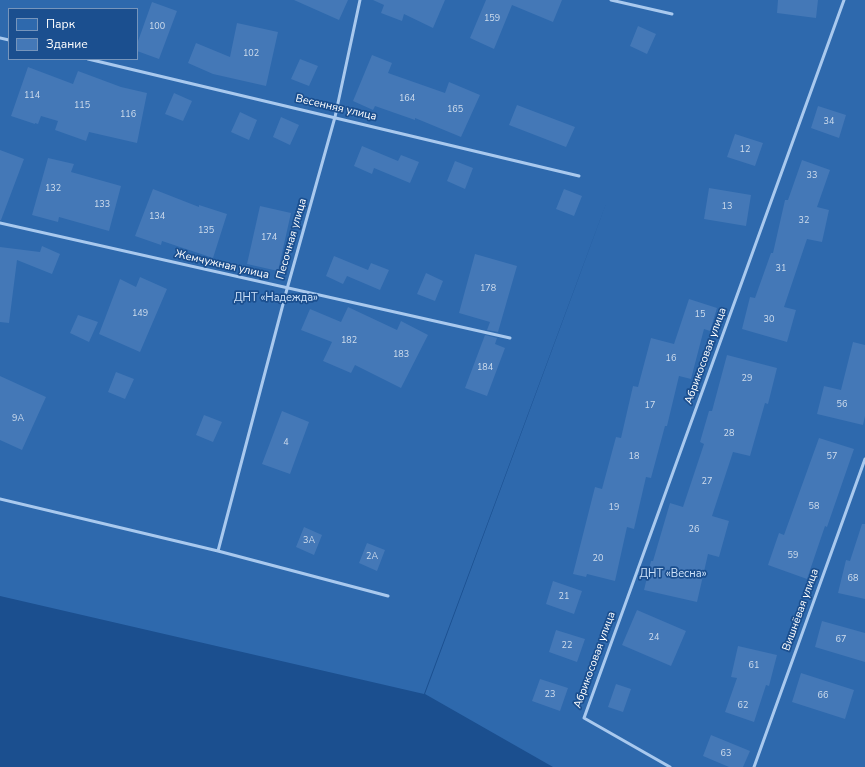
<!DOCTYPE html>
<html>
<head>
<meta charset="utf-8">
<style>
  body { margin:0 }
  #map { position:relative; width:865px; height:767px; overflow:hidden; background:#1b4f8f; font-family:"Nunito Sans",sans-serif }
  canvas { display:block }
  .legend { position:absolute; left:8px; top:8px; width:130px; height:52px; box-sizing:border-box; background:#1b4f8f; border:1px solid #7695bc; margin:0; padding:5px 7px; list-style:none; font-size:12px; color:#fff }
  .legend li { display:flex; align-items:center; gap:8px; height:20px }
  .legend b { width:20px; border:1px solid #7695bc }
</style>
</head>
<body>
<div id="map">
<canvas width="865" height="767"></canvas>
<ul class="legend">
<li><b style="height:11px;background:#2e69ad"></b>Парк</li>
<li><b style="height:11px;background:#4478b7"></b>Здание</li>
</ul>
</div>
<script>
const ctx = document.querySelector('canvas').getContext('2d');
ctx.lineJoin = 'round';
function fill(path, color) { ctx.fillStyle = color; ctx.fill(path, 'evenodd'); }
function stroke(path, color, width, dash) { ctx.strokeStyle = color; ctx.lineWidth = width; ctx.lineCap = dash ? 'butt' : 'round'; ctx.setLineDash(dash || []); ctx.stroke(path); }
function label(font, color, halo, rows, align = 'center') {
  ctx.font = font + ' "Nunito Sans",sans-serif'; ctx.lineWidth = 3.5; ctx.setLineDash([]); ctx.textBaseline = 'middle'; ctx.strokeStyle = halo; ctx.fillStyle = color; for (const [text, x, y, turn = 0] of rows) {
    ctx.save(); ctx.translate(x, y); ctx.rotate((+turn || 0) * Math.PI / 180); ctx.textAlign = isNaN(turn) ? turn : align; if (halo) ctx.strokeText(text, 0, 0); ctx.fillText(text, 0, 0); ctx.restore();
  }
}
const green = new Path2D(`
  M 0,0 L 865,0 L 865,767 L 553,767 L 425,694 L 610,193 L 424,694 L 0,596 ZM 9,9 L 137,9 L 137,59 L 9,59 Z`);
const building = new Path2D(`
  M 294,0 L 348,0 L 339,20 Z
  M 373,0 L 445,0 L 433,28 L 404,14 L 402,21 L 381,13 L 384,5 Z
  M 486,0 L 562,0 L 553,22 L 512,5 L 494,49 L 470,38 Z
  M 778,0 L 818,0 L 816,18 L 777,13 Z
  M 152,2 L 177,11 L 159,59 L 137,51 L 137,44 Z
  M 237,23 L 278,32 L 266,86 L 213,74 L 188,63 L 196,43 L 230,57 Z
  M 638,26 L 656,34 L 647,54 L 630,46 Z
  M 372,55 L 392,63 L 388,73 L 445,93 L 449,82 L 480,95 L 461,137 L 415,118 L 415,120 L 375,106 L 373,110 L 353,101 Z
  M 300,59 L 318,66 L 309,86 L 291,79 Z
  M 28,67 L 73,84 L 78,71 L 121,87 L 147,93 L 137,143 L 89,132 L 86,141 L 55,130 L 58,121 L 41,116 L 38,124 L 35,123 L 35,124 L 11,116 Z
  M 174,93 L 192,101 L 183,121 L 165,114 Z
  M 517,105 L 575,127 L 566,147 L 509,125 Z
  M 818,106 L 846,115 L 839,138 L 811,128 Z
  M 240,112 L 257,120 L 249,140 L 231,132 Z
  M 281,117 L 299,125 L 290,145 L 273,137 Z
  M 735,134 L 763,143 L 755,166 L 727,157 Z
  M 362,146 L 398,161 L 401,155 L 419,162 L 410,183 L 374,168 L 372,174 L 354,166 Z
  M 0,150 L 24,159 L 1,220 L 0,220 Z
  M 48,158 L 74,164 L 71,172 L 121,186 L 109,231 L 59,217 L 58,222 L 32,215 Z
  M 802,160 L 830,170 L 817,207 L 829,210 L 822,242 L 807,239 L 784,307 L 796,310 L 787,342 L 742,329 L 750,297 L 755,298 L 771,253 L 773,253 L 785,200 L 788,200 Z
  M 455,161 L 473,168 L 465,189 L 447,181 Z
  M 709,188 L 751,195 L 746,226 L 704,219 Z
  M 153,189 L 199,207 L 199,205 L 227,214 L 213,258 L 162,241 L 161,245 L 135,236 Z
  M 564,189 L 582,196 L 574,216 L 556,209 Z
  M 260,206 L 291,213 L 278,271 L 247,264 Z
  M 42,246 L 60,254 L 52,274 L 17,260 L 9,323 L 0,322 L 0,247 L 40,252 Z
  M 475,254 L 517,266 L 498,332 L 487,330 L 490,322 L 459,313 Z
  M 334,256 L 368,270 L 371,263 L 389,270 L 380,290 L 347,276 L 343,284 L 326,276 Z
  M 426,273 L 443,281 L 435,301 L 417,294 Z
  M 140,277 L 167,289 L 140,352 L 99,334 L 120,279 L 136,287 Z
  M 689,299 L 717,308 L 710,331 L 704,329 L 691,379 L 679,376 L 667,426 L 665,426 L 651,478 L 646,477 L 634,529 L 627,527 L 615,581 L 587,574 L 586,577 L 573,574 L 595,487 L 602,489 L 616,437 L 621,438 L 633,386 L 638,387 L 651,338 L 674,344 Z
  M 348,307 L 397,330 L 401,321 L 428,335 L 401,388 L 355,365 L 351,373 L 323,361 L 332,342 L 301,330 L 310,309 L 341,322 Z
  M 78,315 L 98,322 L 89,342 L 70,333 Z
  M 485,335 L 497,338 L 495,344 L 505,348 L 487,396 L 465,388 Z
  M 853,342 L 865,345 L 865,416 L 863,425 L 817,414 L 824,386 L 841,390 Z
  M 727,355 L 777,368 L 768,404 L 765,403 L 750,456 L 733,452 L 712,516 L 729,521 L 719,557 L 708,554 L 697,602 L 644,590 L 651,561 L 653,561 L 670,503 L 683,507 L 704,444 L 700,442 L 709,411 L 712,411 Z
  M 116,372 L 134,379 L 125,399 L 108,392 Z
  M 0,376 L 46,397 L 22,450 L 0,440 Z
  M 282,411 L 309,422 L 290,474 L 262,464 Z
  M 204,415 L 222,422 L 213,442 L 196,435 Z
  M 819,438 L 854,449 L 827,527 L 825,526 L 807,579 L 768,565 L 779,533 L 784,535 Z
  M 862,524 L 865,524 L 865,599 L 838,593 L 846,560 L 850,561 Z
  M 304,527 L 322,535 L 314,555 L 296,547 Z
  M 367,543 L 385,550 L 377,571 L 359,563 Z
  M 553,581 L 582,591 L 574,614 L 546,604 Z
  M 637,610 L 686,631 L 671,666 L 622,645 Z
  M 822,621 L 865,633 L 865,662 L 815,647 Z
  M 556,630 L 585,639 L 577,662 L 549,652 Z
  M 738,646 L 777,655 L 769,686 L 766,685 L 754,722 L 725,712 L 737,678 L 731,677 Z
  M 801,673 L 854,690 L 845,719 L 792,702 Z
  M 540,679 L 568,688 L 560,711 L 532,701 Z
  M 616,684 L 631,689 L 623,712 L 608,707 Z
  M 711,735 L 750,751 L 743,767 L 729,767 L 703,756 Z`);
const service = new Path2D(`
  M 611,0 L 672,14
  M 0,38 L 9,40
  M 88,59 L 579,176
  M 0,223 L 510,338
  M 0,499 L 218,551 L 388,596
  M 218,551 L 287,289 L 335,117 L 360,0
  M 670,767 L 584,718 L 844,0
  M 754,767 L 865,459`);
const numberNames = [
  ["159",492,19],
  ["100",157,27],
  ["102",251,54],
  ["114",32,96],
  ["164",407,99],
  ["115",82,106],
  ["165",455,110],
  ["116",128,115],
  ["34",829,122],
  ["12",745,150],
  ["33",812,176],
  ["132",53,189],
  ["133",102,205],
  ["13",727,207],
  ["134",157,217],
  ["32",804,221],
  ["135",206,231],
  ["174",269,238],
  ["31",781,269],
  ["178",488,289],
  ["149",140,314],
  ["15",700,315],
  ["30",769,320],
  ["182",349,341],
  ["183",401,355],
  ["16",671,359],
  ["184",485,368],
  ["29",747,379],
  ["56",842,405],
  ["17",650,406],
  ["9А",18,419],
  ["28",729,434],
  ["4",286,443],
  ["18",634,457],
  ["57",832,457],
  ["27",707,482],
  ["58",814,507],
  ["19",614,508],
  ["26",694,530],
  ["3А",309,541],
  ["59",793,556],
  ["2А",372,557],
  ["20",598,559],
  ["68",853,579],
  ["21",564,597],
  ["24",654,638],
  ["67",841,640],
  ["22",567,646],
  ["61",754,666],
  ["23",550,695],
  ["66",823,696],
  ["62",743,706],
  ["63",726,754]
];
const streetNames = [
  ["Весенняя улица",336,108,13],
  ["Песочная улица",292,239,-74],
  ["Жемчужная улица",222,265,13],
  ["Абрикосовая улица",706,356,-70],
  ["Вишнёвая улица",801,610,-70],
  ["Абрикосовая улица",595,660,-70]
];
const parkNames = [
  ["ДНТ «Надежда»",276,298],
  ["ДНТ «Весна»",673,574]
];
fill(green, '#2e69ad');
fill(building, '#4478b7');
stroke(service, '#a9c9ee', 3);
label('9px', '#d0dded', null, numberNames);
label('11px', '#fff', '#1b4f8f', streetNames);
label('11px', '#cfe3fa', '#1b4f8f', parkNames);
</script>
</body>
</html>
